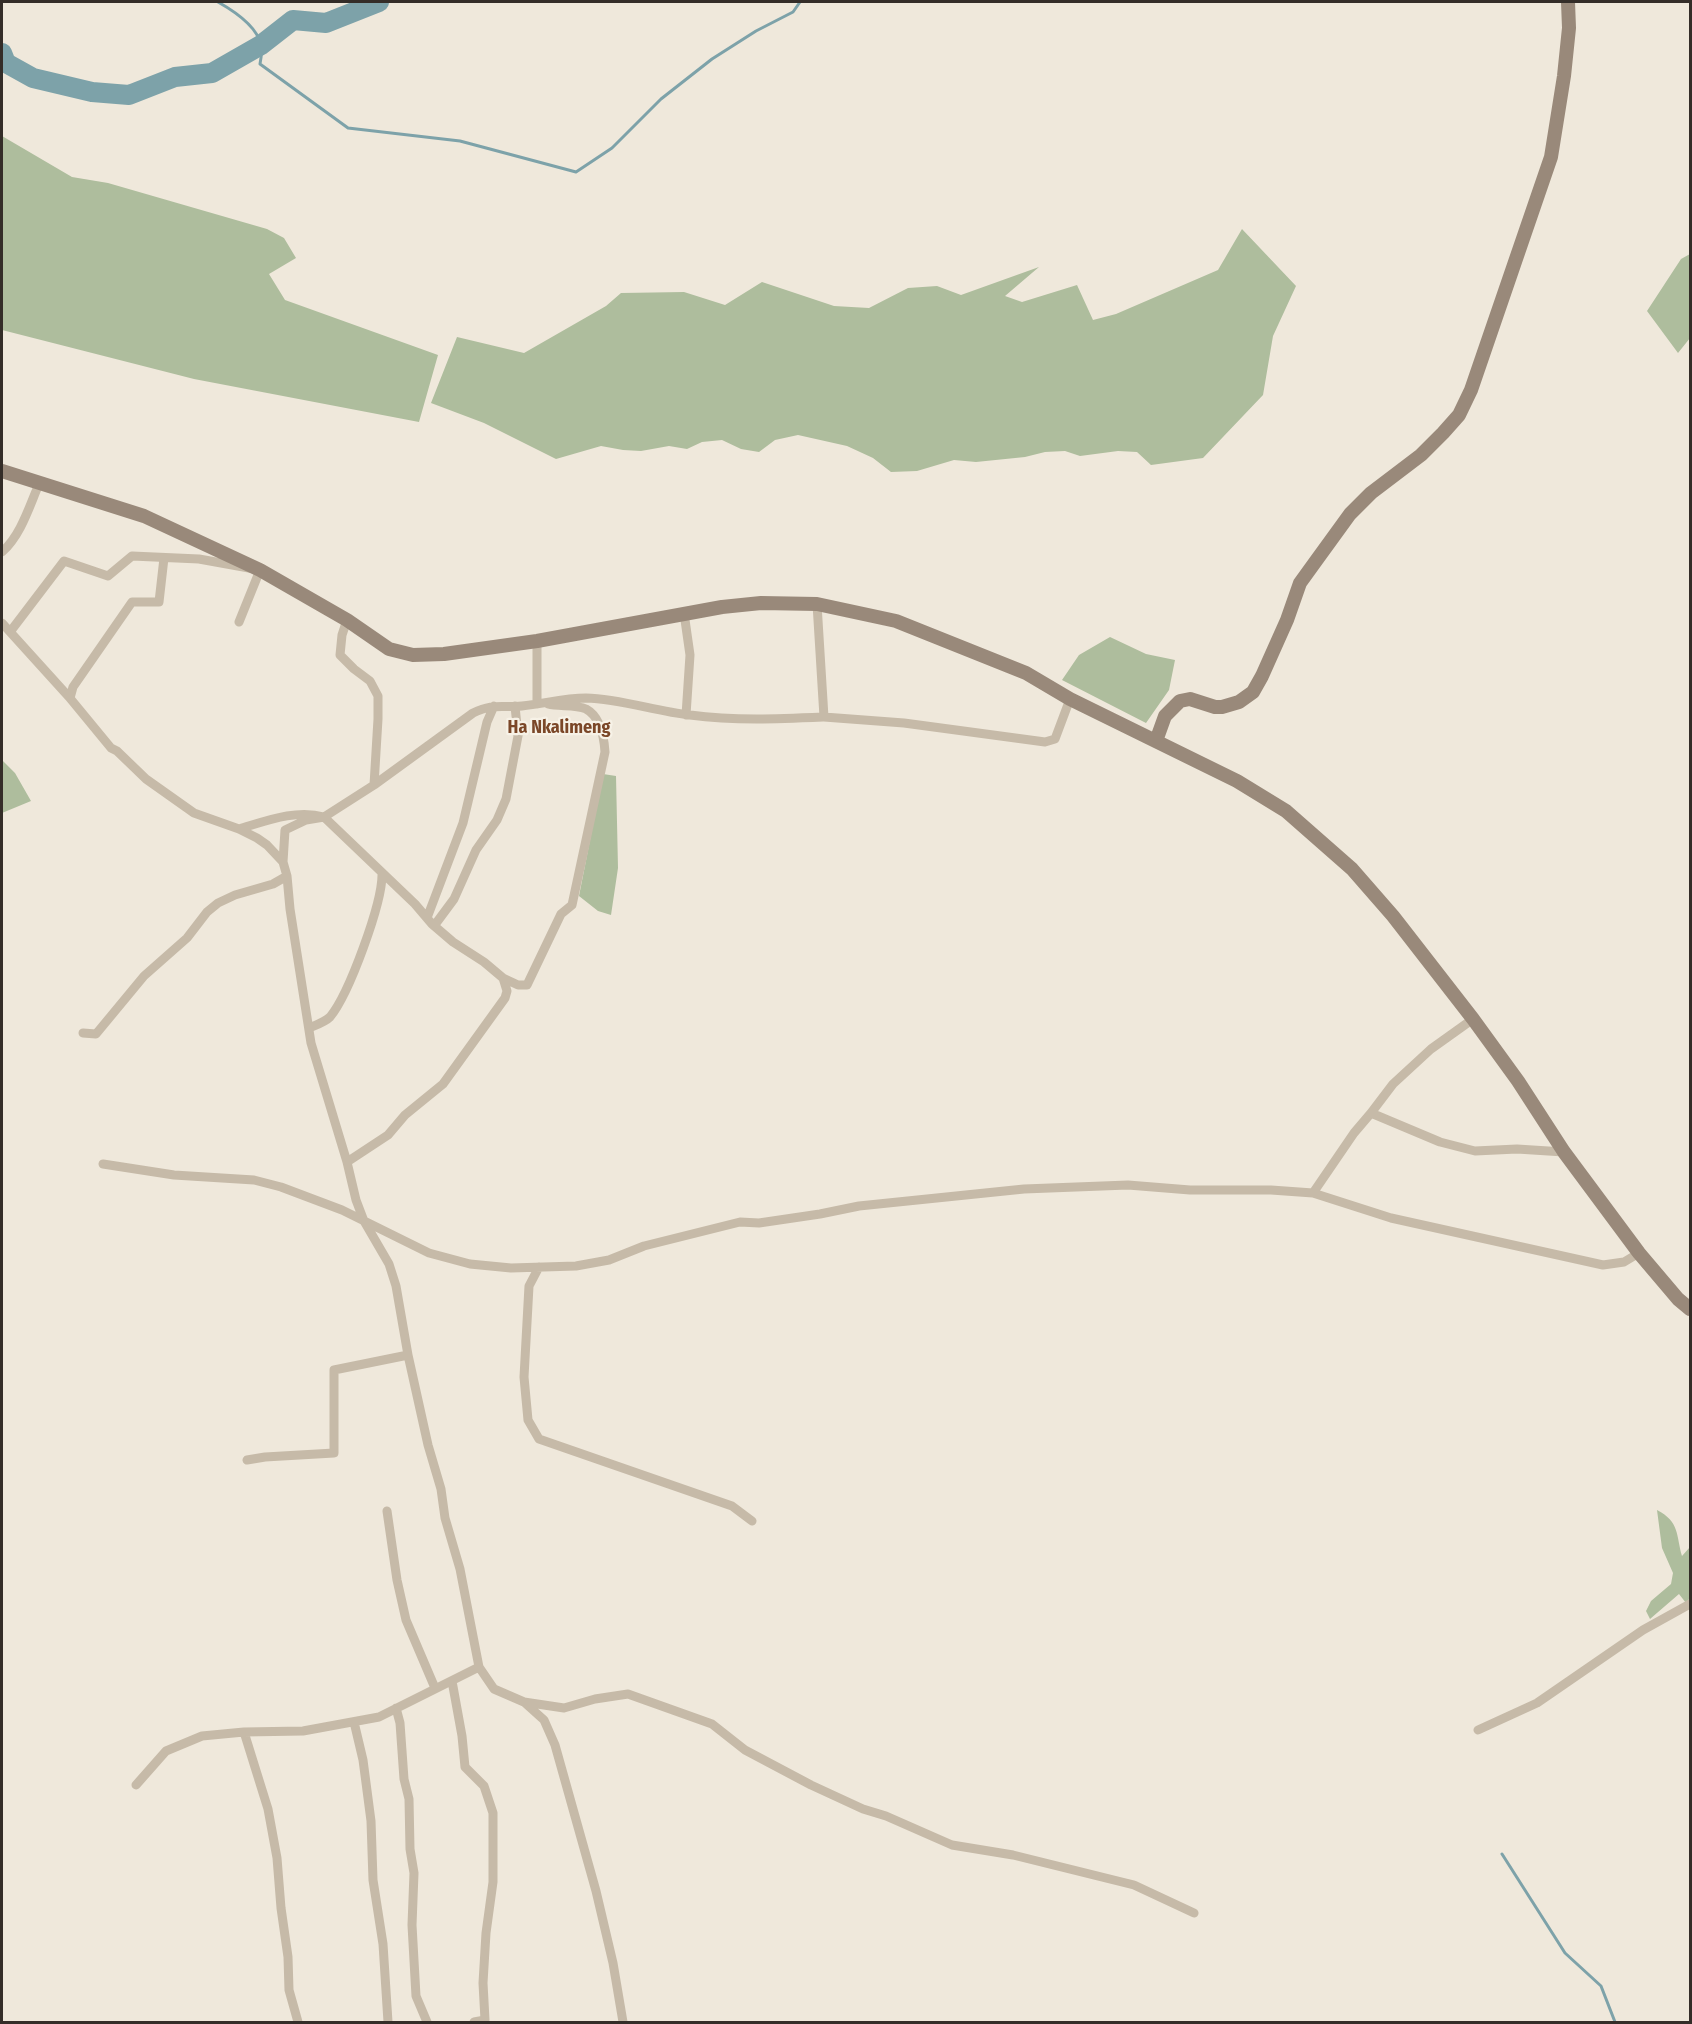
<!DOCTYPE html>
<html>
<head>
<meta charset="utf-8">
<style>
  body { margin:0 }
  #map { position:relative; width:1692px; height:2024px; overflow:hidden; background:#efe8db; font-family:"Fira Sans Condensed",sans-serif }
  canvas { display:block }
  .frame { position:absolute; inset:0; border:3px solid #342d28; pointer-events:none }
</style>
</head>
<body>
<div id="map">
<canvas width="1692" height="2024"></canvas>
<div class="frame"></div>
</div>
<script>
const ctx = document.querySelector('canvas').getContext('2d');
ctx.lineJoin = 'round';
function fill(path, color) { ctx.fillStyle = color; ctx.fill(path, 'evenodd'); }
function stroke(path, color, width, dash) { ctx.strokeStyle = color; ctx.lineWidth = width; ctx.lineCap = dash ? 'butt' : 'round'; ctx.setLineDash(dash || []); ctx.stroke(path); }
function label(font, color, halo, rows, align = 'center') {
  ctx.font = font + ' "Fira Sans Condensed",sans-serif'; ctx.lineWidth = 4.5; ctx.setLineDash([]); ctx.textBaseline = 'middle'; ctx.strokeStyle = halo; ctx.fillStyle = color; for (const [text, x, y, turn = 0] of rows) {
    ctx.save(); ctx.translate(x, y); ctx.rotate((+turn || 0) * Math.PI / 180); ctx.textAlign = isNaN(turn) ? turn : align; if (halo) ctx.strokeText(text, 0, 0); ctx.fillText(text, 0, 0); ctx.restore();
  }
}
const green = new Path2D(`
  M 2,136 L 72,177 L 108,183 L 267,229 L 284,238 L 296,258 L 269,274 L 285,300 L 438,355 L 419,422 L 194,379 L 2,330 Z
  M 1242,229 L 1296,286 L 1273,336 L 1263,395 L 1203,458 L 1151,465 L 1137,452 L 1118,451 L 1080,456 L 1065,451 L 1045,452 L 1025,457 L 976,462 L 954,460 L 917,471 L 891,472 L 873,458 L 847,446 L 798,435 L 775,440 L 759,452 L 741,449 L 722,440 L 702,442 L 687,449 L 669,446 L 641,451 L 623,450 L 601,446 L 556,459 L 484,423 L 431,403 L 457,337 L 524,353 L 606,306 L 621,293 L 684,292 L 725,305 L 762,282 L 834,306 L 869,308 L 908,288 L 937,286 L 961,295 L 1039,267 L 1005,296 L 1022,302 L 1077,285 L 1093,320 L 1116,314 L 1218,270 Z
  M 1690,254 L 1690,338 L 1678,353 L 1647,311 L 1681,259 Z
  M 1110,637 L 1146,654 L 1175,660 L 1169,690 L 1146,723 L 1062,680 L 1079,655 Z
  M 2,760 L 15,773 L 31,801 L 2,813 Z
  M 603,774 L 616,776 L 618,868 L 611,915 L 598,911 L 579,896 Z
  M 1657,1510 C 1680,1522 1676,1535 1682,1556 L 1690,1547 L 1690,1598 L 1686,1603 L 1679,1594 L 1650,1619 L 1646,1611 L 1651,1601 L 1671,1584 L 1673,1573 L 1662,1548 Z`);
const stream = new Path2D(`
  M 218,2 C 234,11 257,26 261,45 C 262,51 261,59 260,64 L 348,128 L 460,141 L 576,172 L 612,148 L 661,99 L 712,59 L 756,31 L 793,12 L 800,2
  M 1502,1854 L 1565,1953 L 1601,1986 L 1615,2022`);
const river = new Path2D(`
  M 2,53 L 6,63 L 33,78 L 92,92 L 129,95 L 175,77 L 212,73 L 261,45 L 293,20 L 326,23 L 379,2`);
const street = new Path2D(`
  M 2,552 C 21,535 29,507 39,484
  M 684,613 L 690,655 L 686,715
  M 347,620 L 342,635 L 340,655 L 354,669 L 370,681 L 378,696 L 378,719 L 374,785
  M 2,623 L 69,697 L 111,748 L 117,751 L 146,779 L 194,813 L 239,829 L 257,838 L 267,845 L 283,862 L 287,876 L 290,909 L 311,1043 L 347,1162 L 356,1200 L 364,1221 L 389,1264 L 396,1286 L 408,1355 L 428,1445 L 441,1489 L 445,1518 L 460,1569 L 479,1667 L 494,1689 L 524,1702 L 544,1720 L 555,1745 L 596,1891 L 613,1963 L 623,2022
  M 10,632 L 64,561 L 108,576 L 132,556 L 199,559 L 260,570 L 239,622
  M 70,698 L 73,687 L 132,602 L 159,602 L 164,558
  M 537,704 L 537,641
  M 824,717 L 904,723 L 1045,742 L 1055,739 L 1070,699
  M 239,829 C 266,821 296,809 324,817 L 374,785 L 473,713 C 494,703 500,708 522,706 C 543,704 564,698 586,698 C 621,699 655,711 690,715 C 735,721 779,719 824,717 L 817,604
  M 283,862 L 285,830 L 306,820 L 324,817 L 415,904 L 432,924 L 453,942 L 484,962 L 503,978 L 518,985 L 527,985 L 561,914 L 572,905 L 605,752 C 604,737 601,717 586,709 C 575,704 559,707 548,704
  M 427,918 L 463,823 L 487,722 L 494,706
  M 434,926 L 454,899 L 476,850 L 497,820 L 506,799 L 518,736 L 515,706
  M 309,1028 C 316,1025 325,1022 330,1017 C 349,994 383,902 382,873
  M 83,1033 L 96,1034 L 144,976 L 187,938 L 207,912 L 218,903 L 235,895 L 273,884 L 287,876
  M 1371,1113 L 1393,1084 L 1431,1049 L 1473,1019
  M 347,1162 L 388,1135 L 405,1115 L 443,1084 L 505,998 L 507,991 L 503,978
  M 103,1164 L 174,1175 L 254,1180 L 281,1187 L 342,1210 L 429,1253 L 470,1264 L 511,1268 L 576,1266 L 609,1260 L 644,1246 L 740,1222 L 759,1223 L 820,1214 L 859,1206 L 1024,1189 L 1128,1185 L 1190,1190 L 1271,1190 L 1313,1193 L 1391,1218 L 1603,1265 L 1624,1262 L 1639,1253
  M 1313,1193 L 1354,1133 L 1371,1113 L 1440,1142 L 1475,1151 L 1517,1149 L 1564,1152
  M 539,1267 L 529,1286 L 524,1377 L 528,1420 L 539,1439 L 732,1506 L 752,1521
  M 247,1460 L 265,1457 L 334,1453 L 334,1370 L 408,1355
  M 387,1511 L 397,1580 L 406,1620 L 435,1688
  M 452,1681 L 462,1736 L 465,1767 L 484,1786 L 493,1813 L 493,1882 L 486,1933 L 483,1983 L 485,2020 L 474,2022
  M 524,1702 L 564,1708 L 595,1699 L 628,1694 L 712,1724 L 745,1750 L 811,1785 L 863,1809 L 886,1816 L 952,1845 L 1013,1855 L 1134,1885 L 1194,1913
  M 396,1708 L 400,1723 L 404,1779 L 409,1799 L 410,1849 L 414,1873 L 412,1925 L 416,1996 L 427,2022
  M 354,1722 L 363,1760 L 371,1821 L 373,1880 L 383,1944 L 388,2022
  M 1478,1730 L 1537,1703 L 1643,1630 L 1690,1604
  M 244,1732 L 268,1809 L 277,1858 L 281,1908 L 288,1957 L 289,1990 L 298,2022
  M 136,1785 L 166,1751 L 202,1736 L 244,1732 L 303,1731 L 379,1717 L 479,1667`);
const secondary = new Path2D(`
  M 2,471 L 144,516 L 260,570 L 347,620 L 389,649 L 413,655 L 444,654 L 537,641 L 722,607 L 761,603 L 817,604 L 896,621 L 1026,673 L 1070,699 L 1237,781 L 1286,811 L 1352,869 L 1393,916 L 1473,1019 L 1518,1081 L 1564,1152 L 1639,1253 L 1678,1299 L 1690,1309
  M 1156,741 L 1165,716 L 1180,701 L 1190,699 L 1215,707 L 1222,707 L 1239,702 L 1253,692 L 1262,676 L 1287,620 L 1300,583 L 1313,565 L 1350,514 L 1371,493 L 1421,455 L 1443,433 L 1459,415 L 1471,390 L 1551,157 L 1564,76 L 1569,28 L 1568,2`);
const quarterNames = [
  ["Ha Nkalimeng",559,728]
];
fill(green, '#aebd9d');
stroke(stream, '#7da2a9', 3);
stroke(river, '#7da2a9', 20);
stroke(street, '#c6baa8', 9);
stroke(secondary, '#99897a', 14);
label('bold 18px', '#7b4728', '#f7f2e7', quarterNames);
</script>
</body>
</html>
